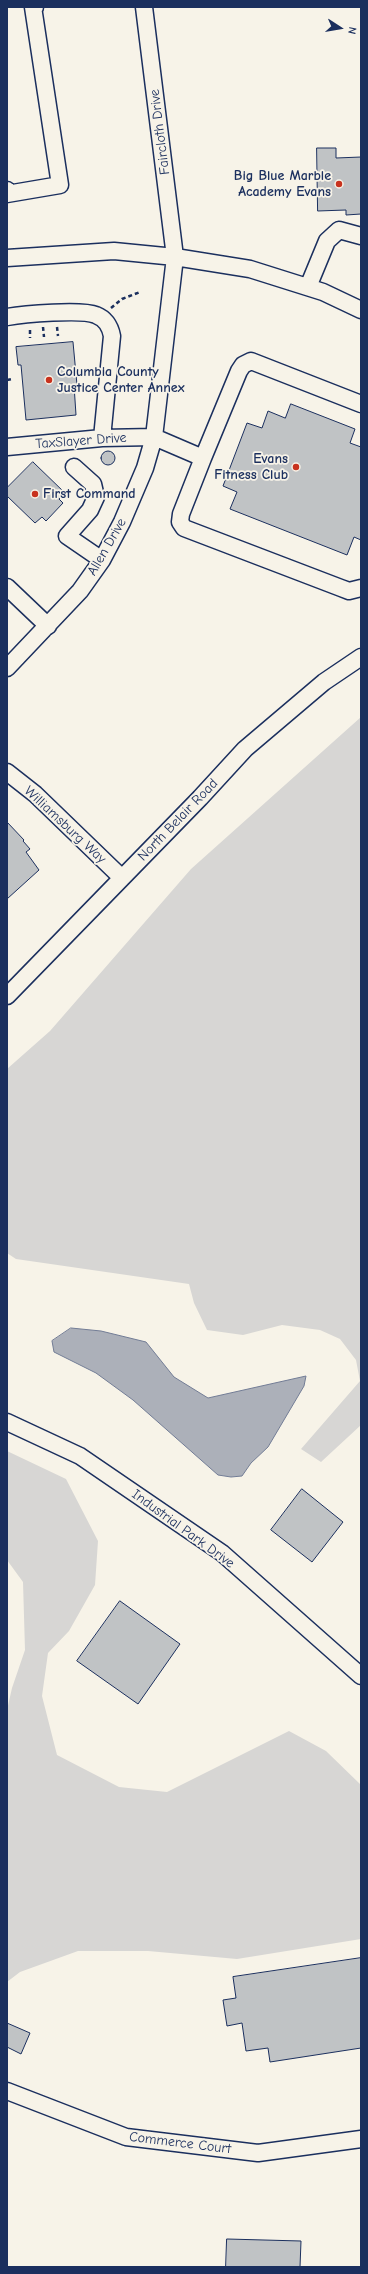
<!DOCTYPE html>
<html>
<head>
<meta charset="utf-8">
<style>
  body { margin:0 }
  #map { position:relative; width:368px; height:2274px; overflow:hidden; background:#f7f3e8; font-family:"Comic Neue",sans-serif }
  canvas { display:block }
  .frame { position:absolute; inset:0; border:8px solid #1b2f5e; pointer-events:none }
  .north { position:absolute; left:320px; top:8px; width:40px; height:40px; -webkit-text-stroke:3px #f7f3e8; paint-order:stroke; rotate:102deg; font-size:11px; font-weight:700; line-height:16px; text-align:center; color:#1b2f5e }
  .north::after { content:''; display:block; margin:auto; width:14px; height:18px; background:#1b2f5e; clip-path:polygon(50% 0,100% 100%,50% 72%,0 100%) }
</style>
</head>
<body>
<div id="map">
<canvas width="368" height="2274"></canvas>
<div class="frame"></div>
<div class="north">N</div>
</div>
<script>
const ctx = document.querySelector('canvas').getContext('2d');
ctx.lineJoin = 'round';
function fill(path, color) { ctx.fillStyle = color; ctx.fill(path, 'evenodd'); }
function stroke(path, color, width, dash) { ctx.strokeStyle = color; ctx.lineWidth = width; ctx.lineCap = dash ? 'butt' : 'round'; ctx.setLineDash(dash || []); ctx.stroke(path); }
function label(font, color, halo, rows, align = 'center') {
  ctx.font = font + ' "Comic Neue",sans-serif'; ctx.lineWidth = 3.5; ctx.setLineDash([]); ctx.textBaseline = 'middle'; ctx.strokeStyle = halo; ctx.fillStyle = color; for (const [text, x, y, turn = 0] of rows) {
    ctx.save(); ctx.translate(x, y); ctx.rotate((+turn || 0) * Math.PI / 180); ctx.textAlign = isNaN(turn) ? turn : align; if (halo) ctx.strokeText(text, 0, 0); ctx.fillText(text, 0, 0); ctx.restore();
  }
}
const green = new Path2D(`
  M 361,717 L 361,1425 L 321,1462 L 301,1449 L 360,1381 L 356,1360 L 340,1339 L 320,1330 L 282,1325 L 243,1335 L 207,1330 L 194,1303 L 189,1284 L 16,1259 L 7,1253 L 7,1069 L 50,1031 L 191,869 Z
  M 7,1451 L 66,1479 L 98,1541 L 95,1585 L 69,1631 L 48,1653 L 42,1696 L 57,1755 L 119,1787 L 167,1792 L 289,1731 L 326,1751 L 361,1785 L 361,1939 L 237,1959 L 148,1951 L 78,1951 L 20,1972 L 7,1982 L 7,1710 L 12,1688 L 25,1650 L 23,1582 L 7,1560 Z`);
const water = new Path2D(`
  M 71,1328 L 101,1331 L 146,1342 L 174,1377 L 208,1398 L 306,1376 L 304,1386 L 268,1447 L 251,1463 L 242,1476 L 231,1477 L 218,1475 L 133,1400 L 96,1373 L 54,1352 L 52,1341 Z`);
const building = new Path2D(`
  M 317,148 L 336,148 L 336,158 L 361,157 L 361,214 L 346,215 L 346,210 L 318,211 Z
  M 73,342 L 77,385 L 74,385 L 76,415 L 26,420 L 21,365 L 18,365 L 16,347 Z
  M 291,404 L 355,429 L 350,443 L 361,447 L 361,540 L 354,537 L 347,555 L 230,509 L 237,492 L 223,486 L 247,423 L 262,428 L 268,411 L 285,418 Z
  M101 458a7 7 0 1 1 14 0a7 7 0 1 1-14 0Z
  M 33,462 L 65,493 L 59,499 L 63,503 L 46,521 L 42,517 L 35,523 L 7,496 L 7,488 Z
  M 7,822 L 24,840 L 23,841 L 30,849 L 26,852 L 39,870 L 7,899 Z
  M 302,1489 L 343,1522 L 312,1562 L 271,1530 Z
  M 120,1601 L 180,1644 L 138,1704 L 77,1661 Z
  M 361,1958 L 361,2048 L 270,2062 L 268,2048 L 246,2051 L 242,2023 L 227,2026 L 223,2000 L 236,1998 L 233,1977 Z
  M 7,2023 L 30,2033 L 21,2054 L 7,2047 Z
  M 227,2239 L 301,2241 L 300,2267 L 226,2267 Z`);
const path = new Path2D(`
  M 111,308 L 122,299 L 140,292
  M 43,327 L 44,337
  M 57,327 L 58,336
  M 30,330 L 30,338
  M 7,380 L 12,379`);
const minor = new Path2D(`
  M 7,190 L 7,194 L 60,185 L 33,7 L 35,7
  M 7,258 L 114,251 L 175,257 L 250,269 L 323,292 L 361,310
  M 308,287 L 327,241 L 339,230 L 361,236
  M 7,317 C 24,314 82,309 96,315 C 106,319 110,326 112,336 L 102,438
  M 7,447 L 102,438 L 154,437 L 203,458 L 181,514 L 180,522 L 184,528 L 341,588 L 349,591 L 361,588
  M 203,458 L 239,371 L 243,365 L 251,361 L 361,404
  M 74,467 L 93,484 L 96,497 L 90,510 L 67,536 L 102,560
  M 7,587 L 48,626
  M 7,668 L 80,591 L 102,560 L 122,522 L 145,468 L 154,437 L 175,257 L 144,7
  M 7,772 L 35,794 L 122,878
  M 7,996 L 200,798 L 245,749 L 324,682 L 361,657
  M 7,1422 L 80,1456 L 222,1553 L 361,1676
  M 7,2091 L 126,2137 L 258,2153 L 361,2139`);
const markers = [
  [339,184,4,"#c8321e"],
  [49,380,4,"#c8321e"],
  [296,467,4,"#c8321e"],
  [35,494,4,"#c8321e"]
];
const streetNames = [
  ["Faircloth Drive",160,132,-97],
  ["TaxSlayer Drive",81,441,-4],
  ["Allen Drive",107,547,-60],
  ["North Belair Road",178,820,-46],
  ["Williamsburg Way",65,825,43],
  ["Industrial Park Drive",183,1529,36],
  ["Commerce Court",180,2143,7]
];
const poiNames = [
  ["Big Blue Marble",331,176],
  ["Academy Evans",331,192],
  ["Columbia County",57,372,"left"],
  ["Justice Center Annex",57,388,"left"],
  ["Evans",288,459],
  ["Fitness Club",288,475],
  ["First Command",43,494,"left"]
];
fill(green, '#d7d6d4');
fill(water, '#acb0b9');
stroke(water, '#727c95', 1);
fill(building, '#c0c3c5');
stroke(building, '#1b2f5e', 1);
stroke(minor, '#1b2f5e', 19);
stroke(path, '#1b2f5e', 2.5, [4, 3]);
stroke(minor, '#f7f3e8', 16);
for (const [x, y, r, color] of markers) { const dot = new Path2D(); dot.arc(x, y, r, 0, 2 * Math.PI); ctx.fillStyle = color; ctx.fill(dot); stroke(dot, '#f7f3e8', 1.5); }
label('14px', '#1b2f5e', '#f7f3e8', streetNames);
label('bold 14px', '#1b2f5e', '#f7f3e8', poiNames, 'right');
</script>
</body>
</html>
